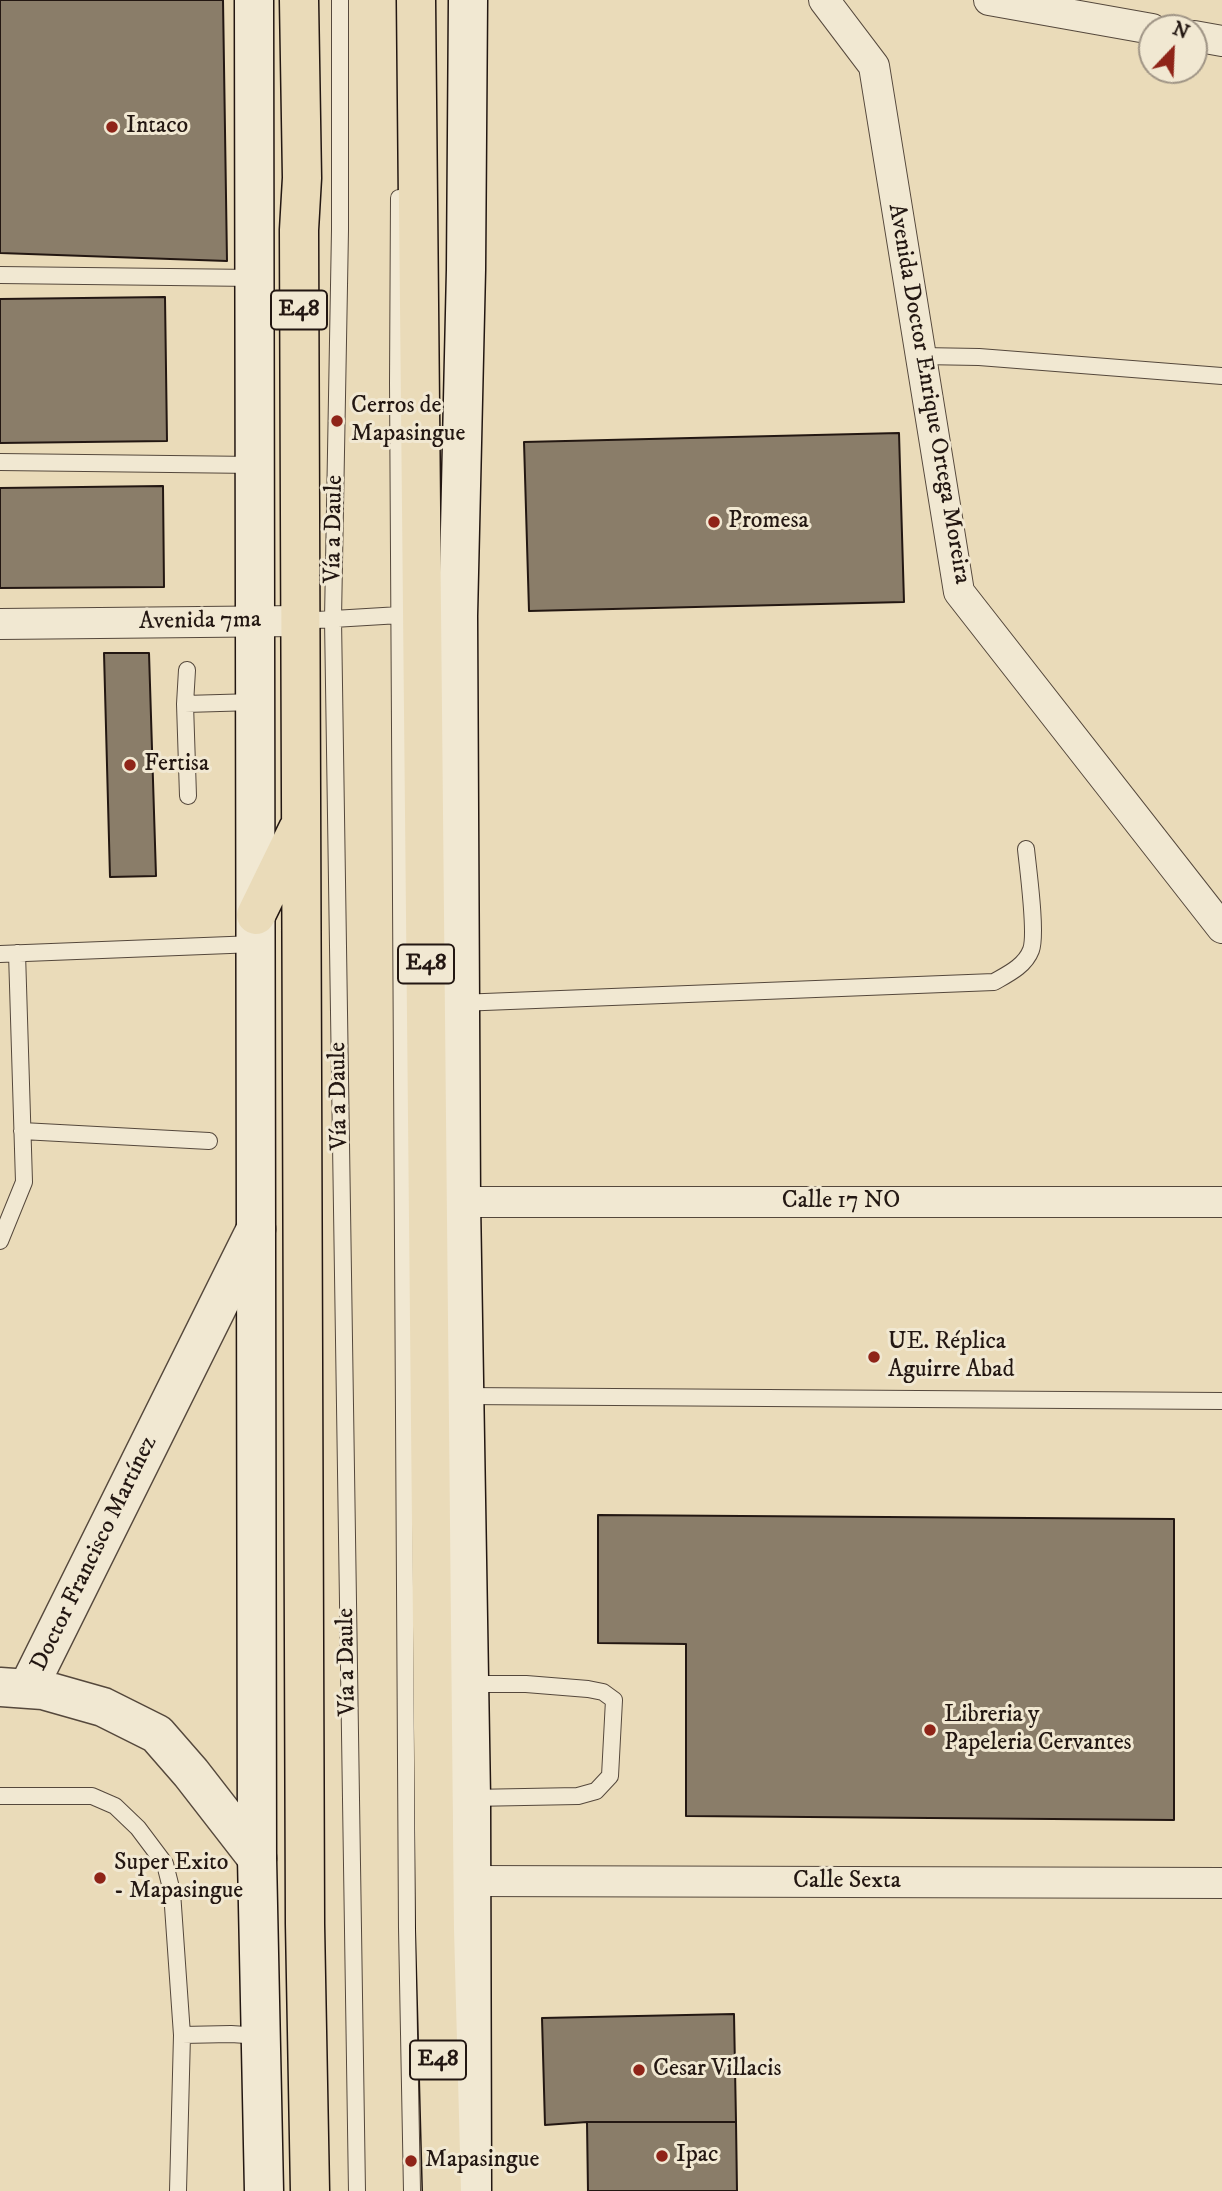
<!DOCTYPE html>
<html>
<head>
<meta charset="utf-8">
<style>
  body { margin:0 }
  #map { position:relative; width:1222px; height:2191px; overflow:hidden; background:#eadbb9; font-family:"IM FELL DW Pica",serif }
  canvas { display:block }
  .north { position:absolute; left:1138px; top:14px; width:70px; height:70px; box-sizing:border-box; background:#f1e8d2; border:2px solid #9f9485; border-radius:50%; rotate:23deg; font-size:19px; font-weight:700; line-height:28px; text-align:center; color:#231712 }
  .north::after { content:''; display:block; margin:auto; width:24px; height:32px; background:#8f2418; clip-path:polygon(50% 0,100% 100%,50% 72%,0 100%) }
</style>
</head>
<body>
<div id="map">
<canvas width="1222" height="2191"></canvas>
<div class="north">N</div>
</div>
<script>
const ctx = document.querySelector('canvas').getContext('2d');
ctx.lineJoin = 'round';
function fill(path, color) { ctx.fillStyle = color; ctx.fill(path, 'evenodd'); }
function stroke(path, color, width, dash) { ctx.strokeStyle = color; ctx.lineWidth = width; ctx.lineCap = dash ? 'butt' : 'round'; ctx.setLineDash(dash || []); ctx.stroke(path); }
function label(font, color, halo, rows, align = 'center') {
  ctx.font = font + ' "IM FELL DW Pica",serif'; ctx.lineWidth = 6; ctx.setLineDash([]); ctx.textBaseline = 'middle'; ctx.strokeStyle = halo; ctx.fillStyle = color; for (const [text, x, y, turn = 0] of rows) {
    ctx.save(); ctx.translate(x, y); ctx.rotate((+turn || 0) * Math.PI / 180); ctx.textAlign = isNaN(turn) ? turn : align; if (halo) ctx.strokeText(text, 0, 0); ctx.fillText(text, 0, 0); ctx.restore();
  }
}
const building = new Path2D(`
  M 0,0 L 223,0 L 227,261 L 0,253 Z
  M 165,297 L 167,441 L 0,443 L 0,299 Z
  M 899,433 L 904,602 L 529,611 L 524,442 Z
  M 163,486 L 164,587 L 0,588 L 0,488 Z
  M 104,653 L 149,653 L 156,876 L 110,877 Z
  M 598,1515 L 1174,1519 L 1174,1820 L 686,1816 L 686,1644 L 598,1643 Z
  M 734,2014 L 736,2122 L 587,2122 L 545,2125 L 542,2018 Z
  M 587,2122 L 736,2122 L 737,2191 L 588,2191 Z`);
const service = new Path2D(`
  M 340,0 L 340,230 L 333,619 L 357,2191
  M 399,198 L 398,383 L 407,1928 L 412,2191
  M 0,275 L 254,278
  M 921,356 L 979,357 L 1222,376
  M 0,462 L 255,465
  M 300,621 L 400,615
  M 185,704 L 187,670
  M 188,796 L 185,704 L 255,702
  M 0,954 L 255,944
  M 459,1003 L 994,982 C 1008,974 1025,966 1031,950 C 1037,934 1028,869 1026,849
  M 22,1131 L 209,1141
  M 0,1241 L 24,1182 L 17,953
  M 463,1396 L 1222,1401
  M 468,1684 L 526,1684 L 588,1689 L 603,1692 L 614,1700 L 610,1776 L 596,1791 L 578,1796 L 471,1798
  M 0,1796 L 92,1796 L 115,1806 L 138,1828 L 165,1864 L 172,1892 L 182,2035 L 231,2034 L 261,2036
  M 178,2191 L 182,2035`);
const minor = new Path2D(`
  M 824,0 L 874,66 L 959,592 L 1222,928
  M 989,0 L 1152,29
  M 1194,36 L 1222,41
  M 0,624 L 300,621
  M 461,1202 L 1222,1202
  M 471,1881 L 1222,1883`);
const tertiary = new Path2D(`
  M 0,1687 L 43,1690 L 103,1707 L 157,1734 L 191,1773 L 257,1858
  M 28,1688 L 256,1229`);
const secondary = new Path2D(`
  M 254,0 L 257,1858 L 264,2191
  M 468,0 L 466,270 L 458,616 L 461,1202 L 471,1798 L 472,2191`);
const primary = new Path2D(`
  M 299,0 L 302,178 L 299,230 L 305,1924 L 310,2191
  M 416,0 L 435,1929 L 442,2191
  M 256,915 L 298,829`);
const markers = [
  [112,127,7,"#8f2418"],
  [337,421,7,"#8f2418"],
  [714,522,7,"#8f2418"],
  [130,765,7,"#8f2418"],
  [874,1357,7,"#8f2418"],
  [930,1730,7,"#8f2418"],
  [100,1878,7,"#8f2418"],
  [639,2070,7,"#8f2418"],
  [662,2156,7,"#8f2418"],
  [411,2161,7,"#8f2418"]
];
const shields = [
  [299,310,56],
  [426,964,56],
  [438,2060,56]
];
const shieldNames = [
  ["E48",299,310],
  ["E48",426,964],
  ["E48",438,2060]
];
const poiNames = [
  ["Intaco",126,127],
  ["Cerros de",351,407],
  ["Mapasingue",351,435],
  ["Promesa",728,522],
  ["Fertisa",144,765],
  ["UE. Réplica",888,1343],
  ["Aguirre Abad",888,1371],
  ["Libreria y",944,1716],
  ["Papeleria Cervantes",944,1744],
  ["Super Exito",114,1864],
  ["- Mapasingue",114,1892],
  ["Cesar Villacis",653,2070],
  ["Ipac",676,2156],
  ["Mapasingue",425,2161]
];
const streetNames = [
  ["Avenida Doctor Enrique Ortega Moreira",928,394,80],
  ["Vía a Daule",335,529,-89],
  ["Avenida 7ma",200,622,-1],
  ["Vía a Daule",340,1096,-91],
  ["Calle 17 NO",841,1202],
  ["Doctor Francisco Martínez",95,1554,-64],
  ["Vía a Daule",348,1662,-91],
  ["Calle Sexta",847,1882]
];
fill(building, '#8a7d69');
stroke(building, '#231712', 2);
stroke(service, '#55483c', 18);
stroke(minor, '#55483c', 32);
stroke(tertiary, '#55483c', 41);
stroke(secondary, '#231712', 41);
stroke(primary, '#231712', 41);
stroke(service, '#f1e8d2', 16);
stroke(minor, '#f1e8d2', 30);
stroke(tertiary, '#f1e8d2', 38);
stroke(secondary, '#f1e8d2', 38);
stroke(primary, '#eadbb9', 38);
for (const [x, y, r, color] of markers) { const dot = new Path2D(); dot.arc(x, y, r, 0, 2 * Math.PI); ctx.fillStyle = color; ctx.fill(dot); stroke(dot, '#f1e8d2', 2.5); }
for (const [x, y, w] of shields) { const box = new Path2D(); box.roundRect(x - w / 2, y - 19.5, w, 39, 5); ctx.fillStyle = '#f1e8d2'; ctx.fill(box); stroke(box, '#231712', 2); }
label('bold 23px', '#231712', null, shieldNames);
label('24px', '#231712', '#f1e8d2', poiNames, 'left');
label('24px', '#231712', '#f1e8d2', streetNames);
</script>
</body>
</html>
